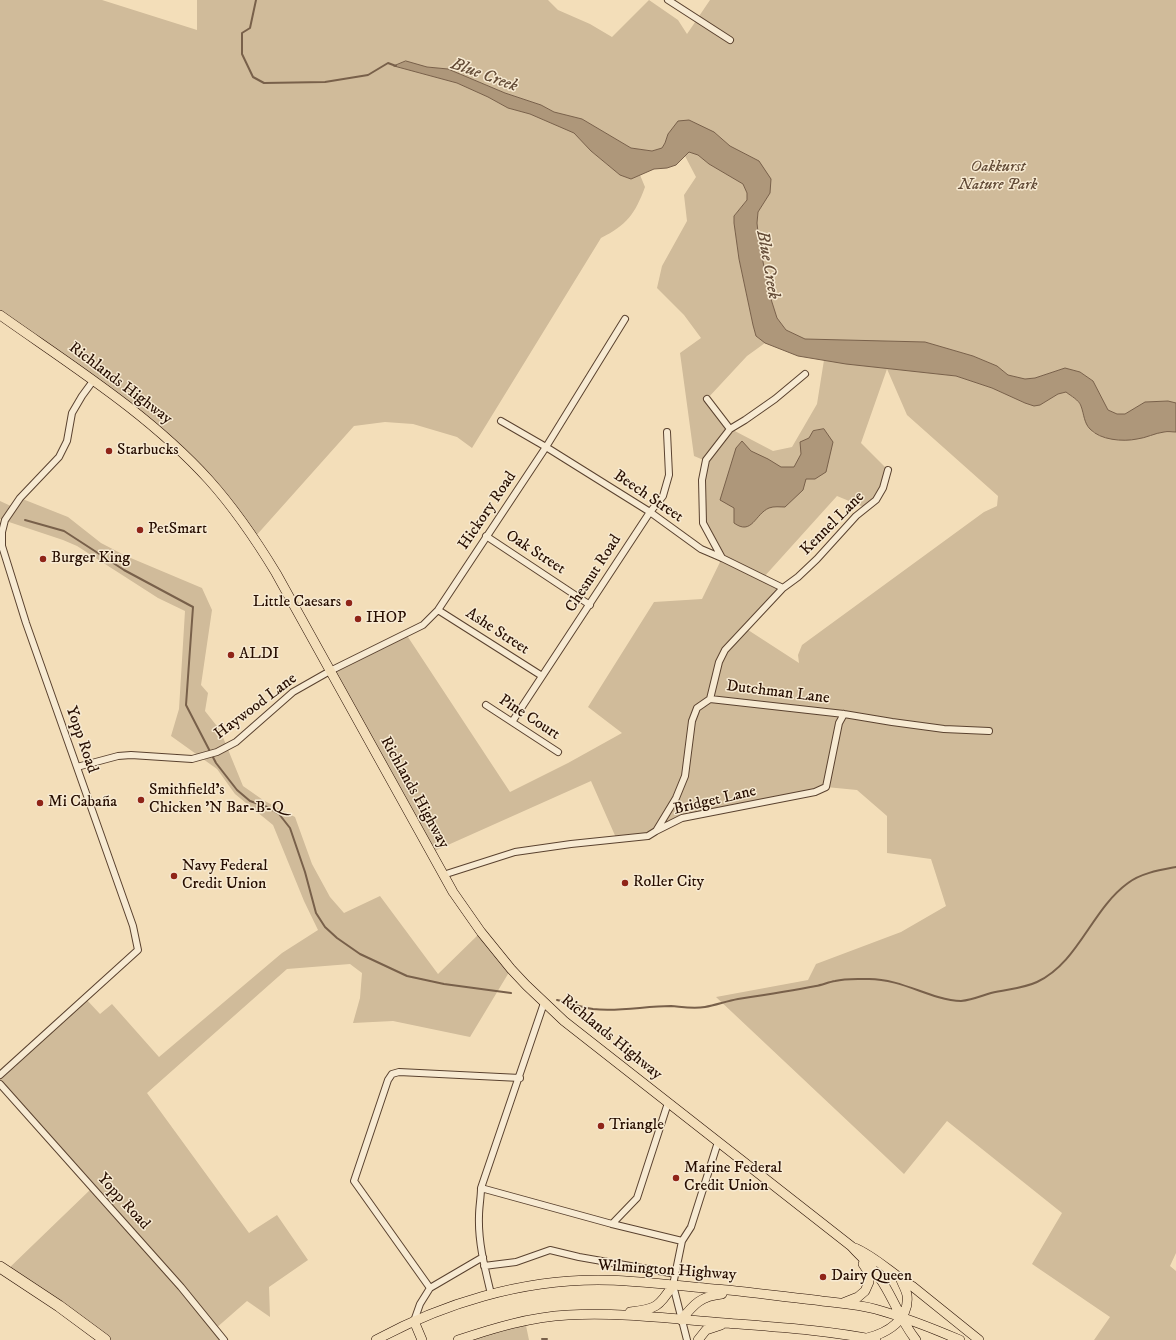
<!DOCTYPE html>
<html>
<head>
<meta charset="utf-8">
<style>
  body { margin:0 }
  canvas { display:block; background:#f3deb9 }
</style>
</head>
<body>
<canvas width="1176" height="1340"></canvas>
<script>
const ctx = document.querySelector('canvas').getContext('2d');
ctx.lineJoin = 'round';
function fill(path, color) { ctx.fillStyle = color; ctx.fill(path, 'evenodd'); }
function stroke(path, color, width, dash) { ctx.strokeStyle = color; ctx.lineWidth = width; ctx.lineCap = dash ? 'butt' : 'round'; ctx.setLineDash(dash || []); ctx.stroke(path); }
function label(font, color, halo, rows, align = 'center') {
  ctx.font = font + ' "IM FELL DW Pica",serif'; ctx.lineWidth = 3; ctx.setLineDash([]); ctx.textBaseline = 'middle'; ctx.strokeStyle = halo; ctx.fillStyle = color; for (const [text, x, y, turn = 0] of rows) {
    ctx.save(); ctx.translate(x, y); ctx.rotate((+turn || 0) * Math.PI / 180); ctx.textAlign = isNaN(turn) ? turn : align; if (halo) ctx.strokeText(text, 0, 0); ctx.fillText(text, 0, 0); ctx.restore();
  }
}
const green = new Path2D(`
  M 0,0 L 102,0 L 197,30 L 197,0 L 548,0 L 558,10 L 590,24 L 612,37 L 649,0 L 678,20 L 687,34 L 710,0 L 1176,0 L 1176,403 L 1168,401 L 1145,402 L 1125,414 L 1117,414 L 1108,410 L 1093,381 L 1080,372 L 1065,368 L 1035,378 L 1025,379 L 1008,375 L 997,366 L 973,356 L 925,342 L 805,339 L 786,330 L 777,318 L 770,296 L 759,242 L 757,223 L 758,212 L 770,192 L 759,161 L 730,146 L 714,132 L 668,134 L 665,143 L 662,148 L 652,151 L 631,148 L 582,119 L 554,112 L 541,105 L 505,93 L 448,69 L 427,67 L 395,66 L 457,83 L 488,97 L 508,108 L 530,114 L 575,133 L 591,151 L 620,175 L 631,179 L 640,175 L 645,187 C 635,214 627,225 601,238 L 472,448 L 457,437 L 413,424 L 385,422 L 354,426 L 254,538 L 245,525 L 164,436 L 0,315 Z
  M 689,152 L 698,155 L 709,164 L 743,184 L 747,193 L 747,200 L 734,216 L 734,223 L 739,259 L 753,325 L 756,336 L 765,343 L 747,356 L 707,399 L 731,429 L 773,451 L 792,447 L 817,404 L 824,360 L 956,376 L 992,388 L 1025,403 L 1040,405 L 1058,394 L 1066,392 L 1076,399 L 1081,406 L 1083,414 L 1093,433 L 1103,437 L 1118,440 L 1136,439 L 1164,431 L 1176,432 L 1176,1253 L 1170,1266 L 1176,1271 L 1176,1340 L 1094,1340 L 1110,1317 L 1032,1264 L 1062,1213 L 947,1121 L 904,1174 L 716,997 L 808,980 L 816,964 L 901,932 L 946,906 L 931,859 L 887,853 L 887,816 L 857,790 L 826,787 L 682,818 L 648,836 L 617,840 L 591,781 L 430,853 L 330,671 L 406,634 L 510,792 L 568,763 L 622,733 L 588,707 L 654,602 L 702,599 L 722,558 L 703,523 L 706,461 L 694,456 L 680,353 L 701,338 L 684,315 L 657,288 L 662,266 L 687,221 L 684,195 L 696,177 L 685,156 ZM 887,369 L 907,415 L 998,496 L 997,506 L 984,512 L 802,645 L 798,655 L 799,663 L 745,628 L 783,588 L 763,578 L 837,496 L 866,508 L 883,488 L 888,470 L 861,443 Z
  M 20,498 L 68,517 L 101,543 L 126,556 L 202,588 L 212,610 L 201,685 L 208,693 L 205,711 L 220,730 L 243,786 L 263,800 L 295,817 L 312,864 L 330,897 L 344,913 L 380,896 L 438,974 L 481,932 L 511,969 L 470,1037 L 393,1021 L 353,1023 L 360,998 L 362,973 L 350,964 L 287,969 L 147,1093 L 249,1233 L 277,1215 L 308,1260 L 269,1287 L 270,1317 L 247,1301 L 215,1329 L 224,1340 L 105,1340 L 6,1271 L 92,1188 L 0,1084 L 0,1075 L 85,998 L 100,1014 L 112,1004 L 159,1057 L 282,953 L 318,930 L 304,901 L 273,825 L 235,794 L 217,769 L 171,736 L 179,709 L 185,611 L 158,598 L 77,546 L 63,540 L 0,519 L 0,501 L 13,507 Z
  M 525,1321 L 529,1340 L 458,1340 Z`);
const water = new Path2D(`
  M 406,61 L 427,67 L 448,69 L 505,93 L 541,105 L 554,112 L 582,119 L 631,148 L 652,151 L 662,148 L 665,143 L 668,134 L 678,121 L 689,120 L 714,132 L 730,146 L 759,161 L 771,179 L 770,193 L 758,212 L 757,223 L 759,242 L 770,296 L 777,318 L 786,330 L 805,339 L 925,342 L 973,356 L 997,366 L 1008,375 L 1025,379 L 1035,378 L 1065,368 L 1080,372 L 1093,381 L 1108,410 L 1117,414 L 1125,414 L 1145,402 L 1168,401 L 1176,403 L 1176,432 C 1172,432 1168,431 1164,432 C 1155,433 1146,438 1137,439 C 1123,442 1100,440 1090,429 C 1084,423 1084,414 1081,406 C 1079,400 1071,396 1066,392 L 1058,394 L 1040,405 L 1034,406 L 1025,403 L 992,388 L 956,376 L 846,364 L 798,356 L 765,343 L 756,336 L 753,325 L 739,259 L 734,223 L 734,216 L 747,200 L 747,193 L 743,184 L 709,164 L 698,155 L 689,152 L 676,165 L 667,168 L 654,169 L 631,179 L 620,175 L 591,151 L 574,133 L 530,114 L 508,108 L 488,97 L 457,83 L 394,66 Z
  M 824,429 L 833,442 L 826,472 L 815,479 L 806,479 L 803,490 L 785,507 C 780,507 774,506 769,508 C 755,514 752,536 734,523 L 734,508 L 720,500 L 736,448 L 742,441 L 751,451 L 768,459 L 781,467 L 794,467 L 801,454 L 800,442 L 809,438 L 813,431 Z`);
const stream = new Path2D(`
  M 256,0 L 250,28 L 242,33 L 242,54 L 253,77 L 264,83 L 325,82 L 368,75 L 388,63 L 396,66
  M 25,520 L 64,531 L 124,570 L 193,607 L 186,705 L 216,763 L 237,790 L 250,801 L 267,807 L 279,814 L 290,828 L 305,872 L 316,913 L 325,927 L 337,938 L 360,954 L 407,976 L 444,984 L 511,993
  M 557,1000 C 569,1003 581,1007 593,1009 C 619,1012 645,1006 671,1006 C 683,1007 693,1009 705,1007 C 716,1005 727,1001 738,999 C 764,995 790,991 816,986 C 822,985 829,982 835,981 C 846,978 858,979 869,979 C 893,979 915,990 938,997 C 945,999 954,1001 961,1001 C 972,1000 981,996 991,993 C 1006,989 1022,989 1037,982 C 1079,962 1091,910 1128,883 C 1141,873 1160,870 1176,867
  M 542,1339 L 547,1339`);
const street = new Path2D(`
  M 668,0 L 730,40
  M 707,399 L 730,429
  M 501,421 L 546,447 L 650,512 L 701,549 L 722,558 L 783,588
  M 486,536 L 590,605
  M 722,558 L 703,523 L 702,480 L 706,460 L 730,429 L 745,420 L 775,399 L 805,374
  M 438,610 L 542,676
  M 710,699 L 719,662 L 725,650 L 783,588 L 798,577 L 817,559 L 856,516 L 876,500 L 883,488 L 888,470
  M 486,705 L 558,752
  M 512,722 L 650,512 L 663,496 L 669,475 L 667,432
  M 77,767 L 118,756 L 131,755 L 192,759 L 217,752 L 236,742 L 293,692 L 330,671 L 423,625 L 438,610 L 546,447 L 625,319
  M 656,831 L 676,798 L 685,776 L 692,721 L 697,708 L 710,699 L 844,714 L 892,722 L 944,729 L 989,731
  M 443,875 L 515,852 L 571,844 L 648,836 L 656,831 L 682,818 L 815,792 L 826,787 L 839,723 L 844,714
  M 0,1075 L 138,950 L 133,926 L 26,623 L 2,546 L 2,532 L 5,520 L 20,498 L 59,457 L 67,441 L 72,413 L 82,396 L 93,381
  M 0,1084 L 181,1287 L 224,1340
  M 481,1188 L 612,1224 L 682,1241
  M 612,1224 L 637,1198 L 668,1103
  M 484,1266 L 516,1262 L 550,1250 L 579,1257 L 676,1274
  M 430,1288 L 354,1181 L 388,1080 L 392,1074 L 399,1072 L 520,1078
  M 491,1294 C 485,1269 478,1242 479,1216 C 479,1207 481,1197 481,1188 L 544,1003
  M 414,1321 L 420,1304 L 430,1288 L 483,1257
  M 687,1340 L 673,1285 L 682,1241 L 691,1227 L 718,1142`);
const primary = new Path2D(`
  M 0,315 C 72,366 149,414 209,480 C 235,509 256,540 276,573 L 453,892 L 481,932 L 511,969 L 526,985 L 564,1021 L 851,1246 C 862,1258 875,1269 883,1283 C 895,1302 902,1323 916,1340
  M 855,1248 C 876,1257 892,1274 912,1286 L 979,1340
  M 843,1303 L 858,1297 L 865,1291 L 869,1282 L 869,1273 L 863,1264
  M 630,1312 C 656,1309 659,1307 673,1285
  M 681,1320 C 694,1304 701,1296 722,1294
  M 414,1321 L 422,1340
  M 867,1338 C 888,1333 910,1319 907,1295 C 906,1290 903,1285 901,1280
  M 376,1340 C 444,1303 521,1280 598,1280 C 642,1280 685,1287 728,1290 C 757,1293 786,1297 815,1300 C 835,1303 856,1304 875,1309 C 904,1317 932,1328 960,1340
  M 458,1340 C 494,1328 530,1317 568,1315 C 620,1312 673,1319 725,1323 C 775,1327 826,1330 876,1340
  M 698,1340 L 706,1330 L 721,1325`);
const highway = new Path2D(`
  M 0,1267 L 59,1306 L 105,1340`);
const markers = [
  [109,451,4,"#8f2418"],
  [140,530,4,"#8f2418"],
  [43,559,4,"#8f2418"],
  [349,603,4,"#8f2418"],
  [358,619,4,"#8f2418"],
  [231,655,4,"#8f2418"],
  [141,800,4,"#8f2418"],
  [40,803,4,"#8f2418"],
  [174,876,4,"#8f2418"],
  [625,883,4,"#8f2418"],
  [601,1126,4,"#8f2418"],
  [676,1178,4,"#8f2418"],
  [823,1277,4,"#8f2418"]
];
const parkNames = [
  ["Oakkurst",998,168],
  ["Nature Park",998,186]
];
const streetNames = [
  ["Richlands Highway",120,384,37],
  ["Beech Street",648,497,34],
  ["Hickory Road",488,511,-56],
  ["Kennel Lane",833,524,-45],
  ["Oak Street",535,553,33],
  ["Chesnut Road",594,574,-57],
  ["Ashe Street",497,632,33],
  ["Dutchman Lane",778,693,7],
  ["Haywood Lane",256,707,-37],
  ["Pine Court",529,718,33],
  ["Yopp Road",81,740,71],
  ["Richlands Highway",414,793,61],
  ["Bridget Lane",715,801,-13],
  ["Richlands Highway",611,1038,39],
  ["Yopp Road",123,1202,48],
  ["Wilmington Highway",667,1271,4]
];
const poiNames = [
  ["Starbucks",117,451],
  ["PetSmart",148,530],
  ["Burger King",51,559],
  ["Little Caesars",341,603,"right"],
  ["IHOP",366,619],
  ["ALDI",239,655],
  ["Smithfield's",149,791],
  ["Chicken 'N Bar-B-Q",149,809],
  ["Mi Cabaña",48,803],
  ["Navy Federal",182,867],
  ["Credit Union",182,885],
  ["Roller City",633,883],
  ["Triangle",609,1126],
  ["Marine Federal",684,1169],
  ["Credit Union",684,1187],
  ["Dairy Queen",831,1277]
];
const waterNames = [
  ["Blue Creek",484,76,20],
  ["Blue Creek",767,265,80]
];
fill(green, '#d0bb9a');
fill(water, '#ae977a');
stroke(water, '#78604a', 1);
stroke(stream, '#78604a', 2);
stroke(street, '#5a422f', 8);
stroke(primary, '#270e01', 10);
stroke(highway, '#270e01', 12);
stroke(street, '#f7ead2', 6);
stroke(primary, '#f3deb9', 9);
stroke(highway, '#f3deb9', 11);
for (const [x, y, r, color] of markers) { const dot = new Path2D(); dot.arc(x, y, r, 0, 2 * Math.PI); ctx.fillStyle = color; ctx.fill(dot); stroke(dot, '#f7ead2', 1.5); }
label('italic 16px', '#624b37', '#f7ead2', parkNames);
label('16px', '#270e01', '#f7ead2', streetNames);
label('16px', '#270e01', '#f7ead2', poiNames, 'left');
label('italic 17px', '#644c37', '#f7ead2', waterNames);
</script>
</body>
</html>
